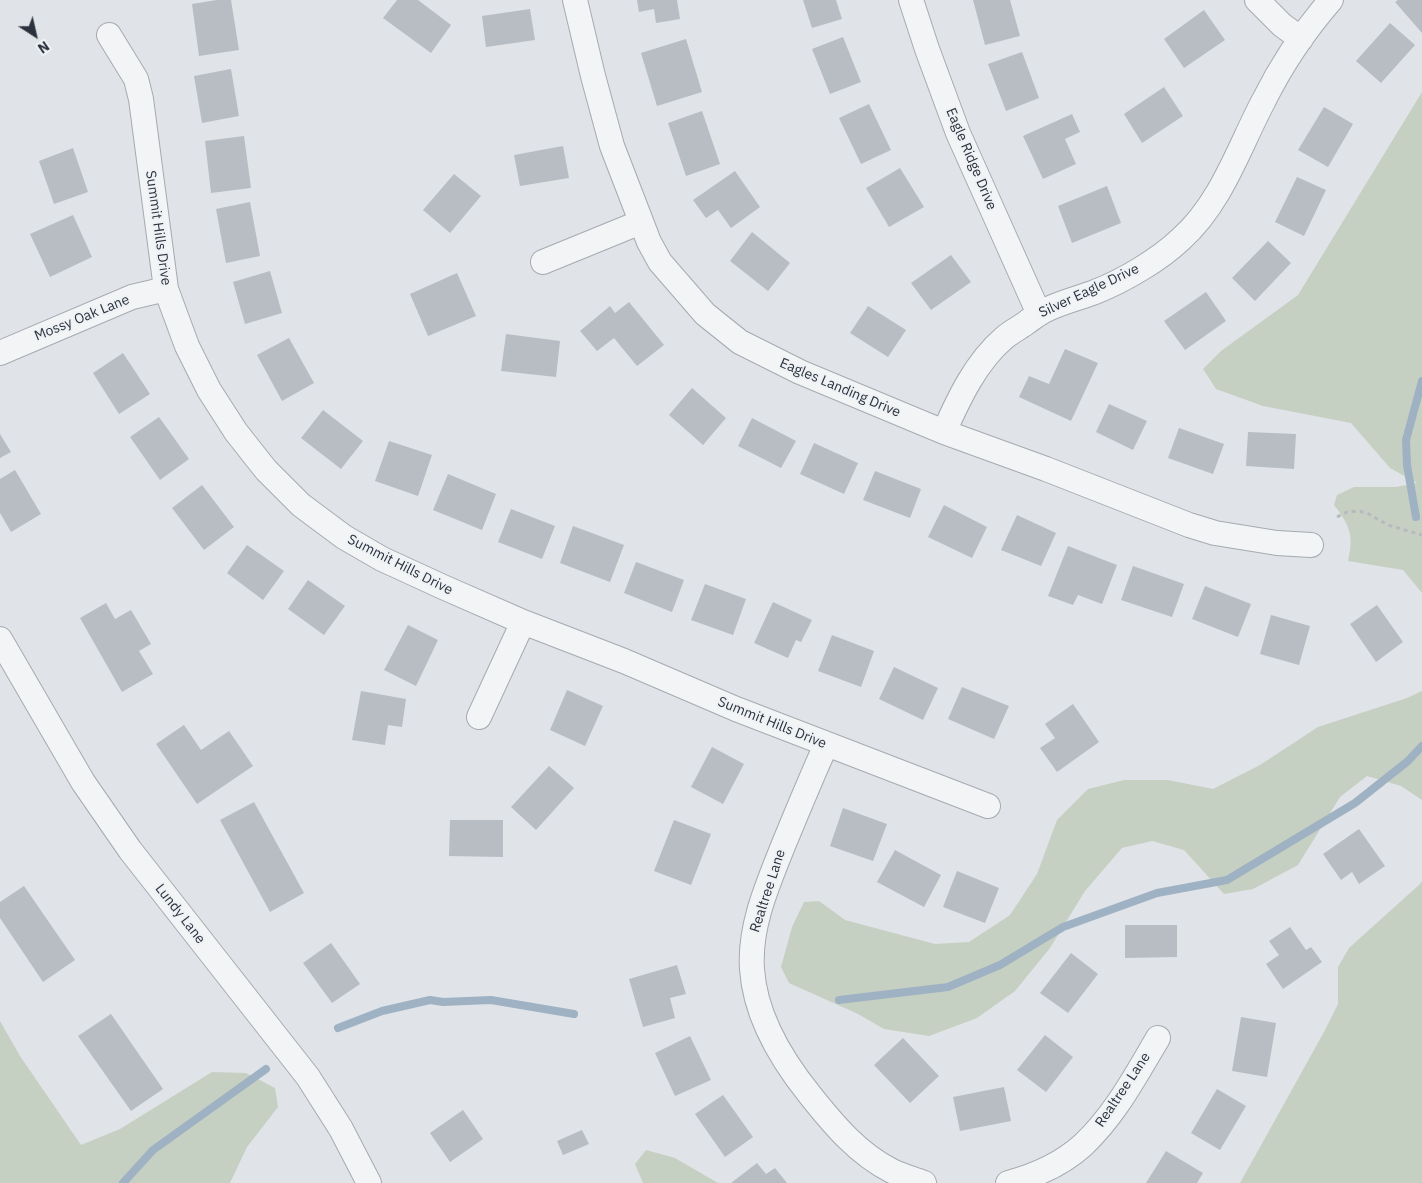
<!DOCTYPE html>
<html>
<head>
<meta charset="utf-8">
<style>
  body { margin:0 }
  #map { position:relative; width:1422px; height:1183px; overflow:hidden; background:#e0e3e7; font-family:"IBM Plex Sans",sans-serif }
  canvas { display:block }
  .north { position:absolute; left:10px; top:10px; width:50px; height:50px; -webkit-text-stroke:4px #eff2f5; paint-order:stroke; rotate:145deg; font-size:14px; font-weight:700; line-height:20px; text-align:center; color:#2b323d }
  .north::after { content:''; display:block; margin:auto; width:18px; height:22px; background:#2b323d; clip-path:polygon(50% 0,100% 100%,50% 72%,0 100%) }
</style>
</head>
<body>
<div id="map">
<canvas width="1422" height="1183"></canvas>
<div class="north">N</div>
</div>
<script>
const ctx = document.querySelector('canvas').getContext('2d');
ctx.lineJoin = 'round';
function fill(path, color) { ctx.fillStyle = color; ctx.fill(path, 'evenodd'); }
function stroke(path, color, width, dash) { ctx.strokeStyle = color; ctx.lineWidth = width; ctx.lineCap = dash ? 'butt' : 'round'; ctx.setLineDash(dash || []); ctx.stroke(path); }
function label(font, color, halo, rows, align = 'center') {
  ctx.font = font + ' "IBM Plex Sans",sans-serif'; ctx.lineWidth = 4; ctx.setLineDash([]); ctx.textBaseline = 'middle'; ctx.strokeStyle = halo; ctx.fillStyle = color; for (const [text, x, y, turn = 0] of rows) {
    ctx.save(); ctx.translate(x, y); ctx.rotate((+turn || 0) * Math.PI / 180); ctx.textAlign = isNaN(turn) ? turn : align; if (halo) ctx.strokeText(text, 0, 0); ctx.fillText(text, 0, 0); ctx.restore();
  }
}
const green = new Path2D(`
  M 1422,92 L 1422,593 L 1403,570 L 1348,561 C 1354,535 1350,526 1334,505 L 1337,495 L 1354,487 L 1396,487 L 1417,483 L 1390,468 L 1351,423 L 1263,406 L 1216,389 L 1203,369 L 1221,351 L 1298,295 Z
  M 1422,691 L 1422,800 L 1401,786 L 1367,776 L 1340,797 L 1298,865 L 1253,889 L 1224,894 L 1184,850 L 1152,841 L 1122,848 L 1085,891 L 1050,948 L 1015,991 L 977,1018 L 929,1036 L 884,1029 L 858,1014 L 789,983 L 781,967 L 792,927 L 804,902 L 819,901 L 845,920 L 935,944 L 969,942 L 1010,915 L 1037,874 L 1057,820 L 1088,789 L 1124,780 L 1168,780 L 1213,789 L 1260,765 L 1318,727 L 1407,698 Z
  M 1422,881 L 1422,1183 L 1240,1183 L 1324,1032 L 1338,1004 L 1338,967 L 1349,948 L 1420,884 Z
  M 0,1021 L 20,1056 L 81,1145 L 120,1129 L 212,1072 L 246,1073 L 275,1088 L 278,1107 L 247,1147 L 230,1183 L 0,1183 Z
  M 646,1150 L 675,1158 L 718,1183 L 643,1183 L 635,1164 Z`);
const stream = new Path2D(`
  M 1416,517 L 1407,465 L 1406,440 L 1422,381
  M 839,1000 L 948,987 L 1000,965 L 1063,927 L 1157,893 L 1227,880 L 1355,803 L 1408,761 L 1422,746
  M 338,1028 L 382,1011 L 430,1000 L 443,1002 L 491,1000 L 574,1014
  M 123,1183 L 153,1150 L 266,1069`);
const building = new Path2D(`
  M 217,0 L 231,0 L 239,50 L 199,56 L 192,4 Z
  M 397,0 L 418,0 L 451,25 L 431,53 L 383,18 Z
  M 637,0 L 677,0 L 680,19 L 656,23 L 654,9 L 639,12 Z
  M 803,0 L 836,0 L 842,19 L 812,28 Z
  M 973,0 L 1010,0 L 1020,36 L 985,45 Z
  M 1398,0 L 1422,0 L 1422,33 L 1395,2 Z
  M 530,9 L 535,40 L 486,47 L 482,16 Z
  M 1204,10 L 1225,40 L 1184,68 L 1164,39 Z
  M 1390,23 L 1415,45 L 1381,83 L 1356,61 Z
  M 843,37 L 861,82 L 830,94 L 812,49 Z
  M 686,39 L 702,92 L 657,106 L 641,53 Z
  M 1022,52 L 1039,98 L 1006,111 L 988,64 Z
  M 231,69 L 239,116 L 202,123 L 194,76 Z
  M 1164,87 L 1183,116 L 1142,143 L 1124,114 Z
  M 869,104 L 891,150 L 861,164 L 839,118 Z
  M 1324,107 L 1353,124 L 1328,167 L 1298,150 Z
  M 702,111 L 720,164 L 686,176 L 668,123 Z
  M 1072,114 L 1080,132 L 1065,139 L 1076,164 L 1043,179 L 1023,136 Z
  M 244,136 L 251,188 L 211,193 L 205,141 Z
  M 563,146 L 569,178 L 520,186 L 514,155 Z
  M 73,148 L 88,192 L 54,204 L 39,161 Z
  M 900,168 L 924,207 L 889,227 L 866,188 Z
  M 735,171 L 760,207 L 731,228 L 718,210 L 706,218 L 693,200 Z
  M 454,174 L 481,196 L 450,233 L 423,210 Z
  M 1297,177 L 1326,190 L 1304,236 L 1275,222 Z
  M 1107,186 L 1121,223 L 1072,243 L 1058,206 Z
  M 250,202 L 260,256 L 226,263 L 216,209 Z
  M 73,215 L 92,257 L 50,277 L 30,234 Z
  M 752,232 L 790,263 L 768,291 L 730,261 Z
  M 1268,241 L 1291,263 L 1255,301 L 1232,278 Z
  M 951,255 L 971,282 L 931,310 L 911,283 Z
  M 270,271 L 282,313 L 245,324 L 233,282 Z
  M 457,273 L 476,316 L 428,336 L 410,294 Z
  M 1206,292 L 1226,321 L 1185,350 L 1164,321 Z
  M 629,302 L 664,345 L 637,366 L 614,338 L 597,351 L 580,331 L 610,306 L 615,313 Z
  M 868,306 L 906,330 L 888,357 L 850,333 Z
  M 506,334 L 560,341 L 556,377 L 501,371 Z
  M 289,338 L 314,383 L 282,401 L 257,355 Z
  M 1065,349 L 1098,363 L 1071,421 L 1019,397 L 1029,376 L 1049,384 Z
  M 123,353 L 150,394 L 119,414 L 93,373 Z
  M 692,388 L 726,418 L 703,445 L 669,415 Z
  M 1109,404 L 1147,421 L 1133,450 L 1096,432 Z
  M 323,410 L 363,441 L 341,469 L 301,438 Z
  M 159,417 L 189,459 L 160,480 L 130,437 Z
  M 752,418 L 796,441 L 781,468 L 738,446 Z
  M 1179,428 L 1224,444 L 1213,474 L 1168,458 Z
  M 1248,432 L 1296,434 L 1294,469 L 1246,466 Z
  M 0,434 L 11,452 L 0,458 Z
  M 389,441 L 432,455 L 418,496 L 375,481 Z
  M 814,443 L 858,463 L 844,494 L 800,474 Z
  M 15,470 L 41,514 L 11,532 L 0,513 L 0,479 Z
  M 875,471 L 921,489 L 910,518 L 863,500 Z
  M 448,474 L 496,494 L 482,530 L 433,510 Z
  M 202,485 L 234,527 L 204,550 L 172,508 Z
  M 944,505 L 987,527 L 972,558 L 928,537 Z
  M 511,509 L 555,526 L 542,559 L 498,542 Z
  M 1017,515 L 1056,533 L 1041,566 L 1001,550 Z
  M 573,526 L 624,545 L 610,582 L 560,563 Z
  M 247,545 L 284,571 L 263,600 L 227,573 Z
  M 1068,546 L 1117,565 L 1102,604 L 1078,595 L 1073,605 L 1048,596 Z
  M 636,562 L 684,580 L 672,612 L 624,593 Z
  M 1133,566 L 1184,584 L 1172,617 L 1121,600 Z
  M 308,580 L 345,606 L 324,635 L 288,609 Z
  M 705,584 L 746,599 L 733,635 L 691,620 Z
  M 1205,586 L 1251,604 L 1238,637 L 1192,619 Z
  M 773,602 L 812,620 L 801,642 L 796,640 L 788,658 L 754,643 Z
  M 106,603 L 115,619 L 131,610 L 151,644 L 139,651 L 153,674 L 122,692 L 80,618 Z
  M 1377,605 L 1403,642 L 1376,662 L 1350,624 Z
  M 1271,615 L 1310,626 L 1299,665 L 1260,654 Z
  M 408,625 L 438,640 L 416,686 L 384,670 Z
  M 832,635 L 874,651 L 861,687 L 818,671 Z
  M 894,667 L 938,688 L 923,720 L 879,699 Z
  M 962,687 L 1009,706 L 994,739 L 948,719 Z
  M 567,690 L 603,706 L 585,746 L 550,730 Z
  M 361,691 L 406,699 L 402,727 L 388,725 L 385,745 L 352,740 Z
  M 1073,704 L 1099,742 L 1057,772 L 1040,748 L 1055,738 L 1045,724 Z
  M 184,725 L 201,750 L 229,731 L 253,766 L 197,804 L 156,744 Z
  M 712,747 L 744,764 L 723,804 L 691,787 Z
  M 549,766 L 574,788 L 536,830 L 511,807 Z
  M 254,802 L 304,893 L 270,912 L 220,820 Z
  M 843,808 L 887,824 L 873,861 L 830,846 Z
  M 450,820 L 503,820 L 503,857 L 449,856 Z
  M 674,820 L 711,834 L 691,885 L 654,871 Z
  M 1359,829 L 1385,866 L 1359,884 L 1352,872 L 1341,880 L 1323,854 Z
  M 895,850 L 941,875 L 924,907 L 877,882 Z
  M 957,871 L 999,888 L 985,923 L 943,907 Z
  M 24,886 L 75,960 L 43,982 L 0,918 L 0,902 Z
  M 1125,925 L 1177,925 L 1177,957 L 1125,958 Z
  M 1290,927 L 1306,950 L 1311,947 L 1322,962 L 1283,989 L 1266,964 L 1279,955 L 1269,941 Z
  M 331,943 L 360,984 L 332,1003 L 303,963 Z
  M 1071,953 L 1098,974 L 1068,1013 L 1040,993 Z
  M 677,965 L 686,994 L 670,998 L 675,1018 L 643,1027 L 629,979 Z
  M 111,1014 L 163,1089 L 131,1111 L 78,1036 Z
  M 1241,1017 L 1276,1023 L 1267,1077 L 1232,1071 Z
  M 1045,1035 L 1073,1057 L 1046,1092 L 1017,1070 Z
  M 690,1036 L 711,1080 L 675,1096 L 655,1053 Z
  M 903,1038 L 939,1076 L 910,1103 L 874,1065 Z
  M 1004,1087 L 1011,1121 L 960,1131 L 953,1097 Z
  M 1217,1089 L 1246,1106 L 1220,1150 L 1191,1133 Z
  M 723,1095 L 753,1137 L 725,1157 L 695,1114 Z
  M 463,1110 L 483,1139 L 450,1162 L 430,1133 Z
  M 582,1130 L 589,1144 L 563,1155 L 557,1141 Z
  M 1166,1151 L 1203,1173 L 1197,1183 L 1146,1183 Z
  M 757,1163 L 766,1174 L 775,1168 L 787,1183 L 731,1183 Z`);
const path = new Path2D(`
  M 1337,517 L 1347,512 L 1358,511 L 1367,513 L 1388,525 L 1422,535`);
const street = new Path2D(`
  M 575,0 L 593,76 L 612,146 L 649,242 L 660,262 L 705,314 L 740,342 L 800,372 L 944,432 L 1046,469 L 1189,525 L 1215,533 L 1277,543 L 1311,545
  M 911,0 L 927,49 L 958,133 L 1039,314
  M 1257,0 L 1282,25 L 1301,39
  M 109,35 L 136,79 L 141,99 L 166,289 L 187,346 L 209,390 L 236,432 L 266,470 L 301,505 L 344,537 L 382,559 L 443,587 L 523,622 L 624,661 L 736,709 L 988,806
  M 543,262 L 641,222
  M 0,353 L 132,297 L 166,289
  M 944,432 C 959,398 976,362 1004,338 C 1011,332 1019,328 1026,323 C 1033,318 1040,312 1048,309 C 1063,302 1079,298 1095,292 C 1123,281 1159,260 1181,239 C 1222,202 1239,147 1264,100 C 1282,64 1305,30 1331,0
  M 0,639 L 83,782 L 130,850 L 308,1077 L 341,1129 L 369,1183
  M 479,717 L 523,622
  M 826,745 C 811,778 797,812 783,846 C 768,884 749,926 752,969 C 755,1016 781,1059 810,1095 C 833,1124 858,1154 892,1171 C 902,1176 914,1179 924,1183
  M 1008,1183 C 1035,1176 1062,1164 1083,1145 C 1115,1115 1136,1075 1158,1038`);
const streetNames = [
  ["Eagle Ridge Drive",971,159,67],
  ["Summit Hills Drive",158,228,82],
  ["Silver Eagle Drive",1089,291,-25],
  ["Mossy Oak Lane",82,318,-22],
  ["Eagles Landing Drive",840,388,23],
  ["Summit Hills Drive",400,565,27],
  ["Summit Hills Drive",772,723,22],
  ["Realtree Lane",768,891,-72],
  ["Lundy Lane",180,914,52],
  ["Realtree Lane",1123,1090,-56]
];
fill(green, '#c6d0c2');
stroke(stream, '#9fb2c3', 8);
fill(building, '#b8bdc3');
stroke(street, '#a6aab1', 26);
stroke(path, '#b6babe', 3, [4, 4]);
stroke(street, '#f2f4f6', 24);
label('14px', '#2b323d', '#eff2f5', streetNames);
</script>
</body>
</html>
